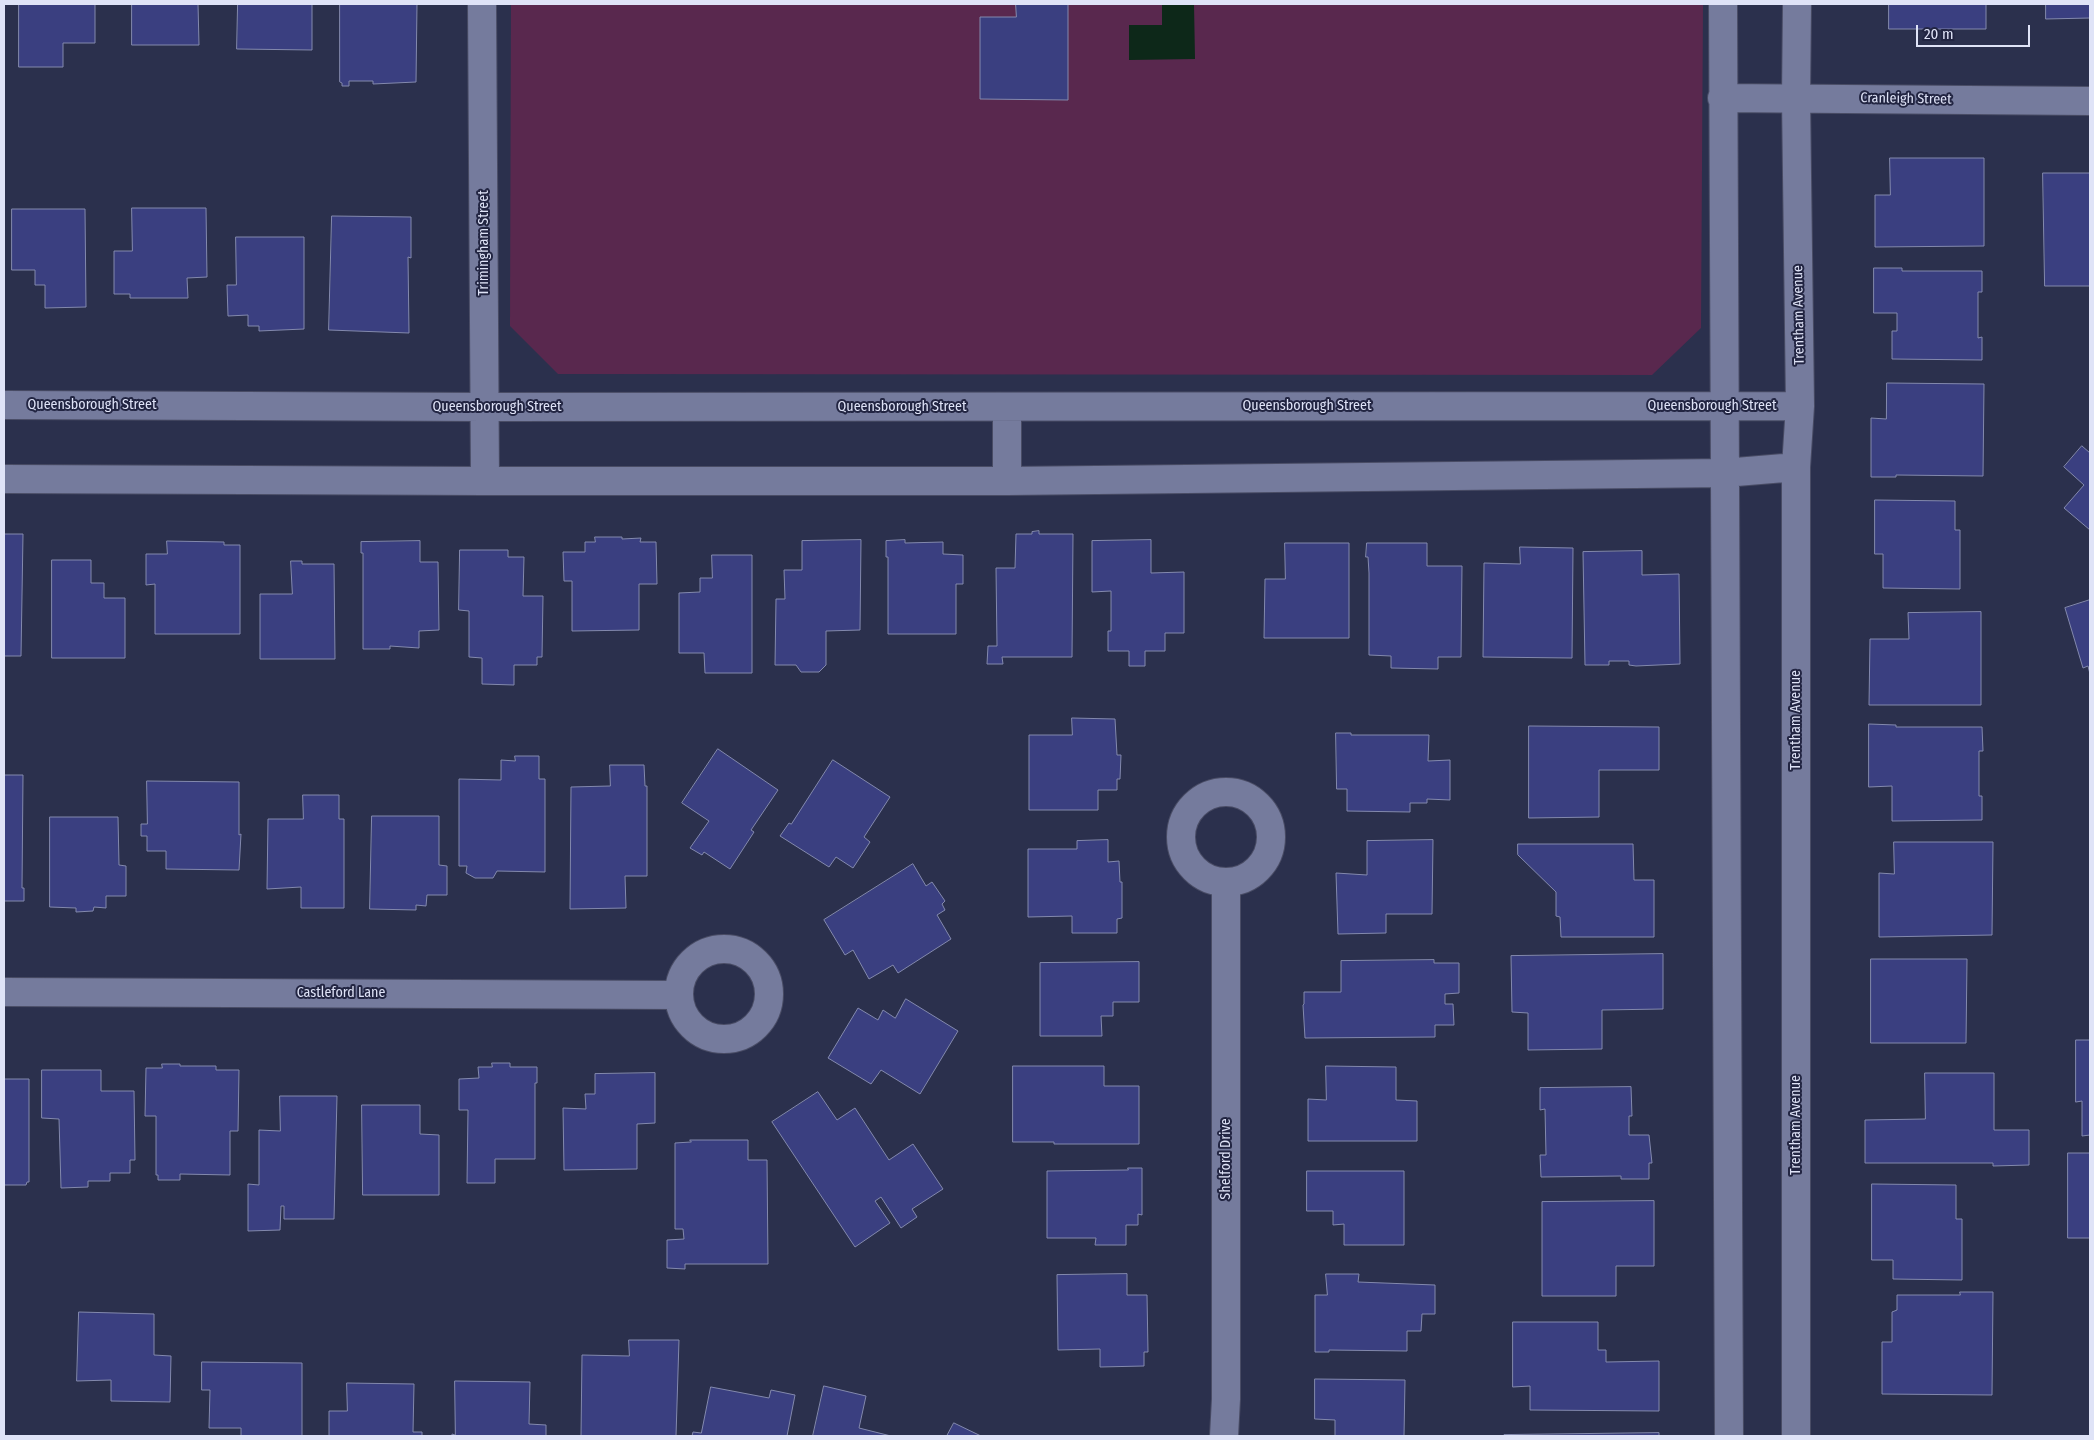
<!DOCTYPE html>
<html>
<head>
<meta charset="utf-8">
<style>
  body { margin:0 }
  #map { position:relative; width:2094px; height:1440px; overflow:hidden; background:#2b304d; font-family:"Fira Sans Condensed",sans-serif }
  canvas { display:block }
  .frame { position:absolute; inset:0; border:5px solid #dfe3f7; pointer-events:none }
  .scale { position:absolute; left:1916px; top:25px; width:114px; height:22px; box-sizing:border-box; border:2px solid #dfe3f7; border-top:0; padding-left:6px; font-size:15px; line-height:18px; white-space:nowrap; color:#dfe3f7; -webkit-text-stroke:4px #222542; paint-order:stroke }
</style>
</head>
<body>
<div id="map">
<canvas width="2094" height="1440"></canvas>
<div class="frame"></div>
<div class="scale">20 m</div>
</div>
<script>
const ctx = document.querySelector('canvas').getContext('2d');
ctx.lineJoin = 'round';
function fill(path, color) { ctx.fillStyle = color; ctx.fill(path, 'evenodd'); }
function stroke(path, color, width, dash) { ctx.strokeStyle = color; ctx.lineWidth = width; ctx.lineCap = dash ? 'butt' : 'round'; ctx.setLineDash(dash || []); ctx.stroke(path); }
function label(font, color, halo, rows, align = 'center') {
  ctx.font = font + ' "Fira Sans Condensed",sans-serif'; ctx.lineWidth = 4; ctx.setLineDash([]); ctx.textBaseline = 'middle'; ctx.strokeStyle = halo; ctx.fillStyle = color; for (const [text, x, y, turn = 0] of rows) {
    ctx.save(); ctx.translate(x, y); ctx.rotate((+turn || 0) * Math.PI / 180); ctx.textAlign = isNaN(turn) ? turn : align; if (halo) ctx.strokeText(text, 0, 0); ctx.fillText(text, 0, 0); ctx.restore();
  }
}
const green = new Path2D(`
  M 511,4 L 1703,4 L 1701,328 L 1652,375 L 558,374 L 510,326 Z`);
const water = new Path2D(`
  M 1162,4 L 1194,4 L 1195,59 L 1129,60 L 1129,25 L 1162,25 Z`);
const building = new Path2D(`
  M 19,4 L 95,4 L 95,43 L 63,43 L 63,67 L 19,67 Z
  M 132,4 L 198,4 L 199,45 L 132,45 Z
  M 238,4 L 312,4 L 312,50 L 237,49 Z
  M 340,4 L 417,4 L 416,82 L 373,84 L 373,81 L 349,81 L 349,86 L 342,86 L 342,83 L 340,82 Z
  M 1016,4 L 1068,4 L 1068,100 L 980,99 L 980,17 L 1016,17 Z
  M 1889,4 L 1986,4 L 1986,29 L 1889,29 Z
  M 2046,4 L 2090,4 L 2090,18 L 2046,19 Z
  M 1890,158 L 1984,158 L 1984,246 L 1875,247 L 1875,195 L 1890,195 Z
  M 2043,173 L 2090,173 L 2090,286 L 2045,286 Z
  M 132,208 L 206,208 L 207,277 L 187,278 L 188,298 L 130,298 L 130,294 L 114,294 L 114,251 L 132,251 Z
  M 12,209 L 85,209 L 86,307 L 45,308 L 45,285 L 35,285 L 35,270 L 12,270 Z
  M 332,216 L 411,217 L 411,258 L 408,257 L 409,333 L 329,330 Z
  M 236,237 L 304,237 L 304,329 L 259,331 L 259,326 L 248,326 L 248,315 L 228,316 L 227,285 L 236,285 Z
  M 1874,268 L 1902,268 L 1902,271 L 1982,271 L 1982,292 L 1978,292 L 1978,338 L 1982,337 L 1982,360 L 1892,359 L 1892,331 L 1897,331 L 1897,313 L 1874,313 Z
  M 1887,383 L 1984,384 L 1983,476 L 1896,475 L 1896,477 L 1871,477 L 1871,418 L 1886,419 Z
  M 2082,446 L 2090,453 L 2090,530 L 2064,508 L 2084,485 L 2064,467 Z
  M 1875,500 L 1955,501 L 1955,530 L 1960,530 L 1960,589 L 1883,588 L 1883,554 L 1875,554 Z
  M 1039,531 L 1039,534 L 1073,534 L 1072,657 L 1002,657 L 1003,664 L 987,664 L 988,646 L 997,646 L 996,568 L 1015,568 L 1016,534 L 1032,534 L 1032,532 Z
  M 4,534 L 23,534 L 21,656 L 4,656 Z
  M 595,537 L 622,537 L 622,539 L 641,538 L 640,542 L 656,542 L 657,584 L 639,584 L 639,630 L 572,631 L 572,581 L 564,581 L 563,552 L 585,552 L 585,542 L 595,542 Z
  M 861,540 L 860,630 L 826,631 L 826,665 L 819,672 L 801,672 L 796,665 L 775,665 L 776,599 L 785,599 L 784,570 L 802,570 L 802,541 Z
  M 905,540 L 905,543 L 943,542 L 943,554 L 963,555 L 963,584 L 956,584 L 956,634 L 888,634 L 888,557 L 886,557 L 886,541 Z
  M 1151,540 L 1151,573 L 1184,572 L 1184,633 L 1165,633 L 1165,651 L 1145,651 L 1145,666 L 1129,666 L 1129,651 L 1108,651 L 1108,631 L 1111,631 L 1111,591 L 1092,592 L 1092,541 Z
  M 167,541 L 224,542 L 224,545 L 240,545 L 240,634 L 155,634 L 155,584 L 146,585 L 146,554 L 167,554 Z
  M 420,541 L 420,562 L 438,562 L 439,630 L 419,631 L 419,648 L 390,646 L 390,649 L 363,649 L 363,553 L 361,553 L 361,542 Z
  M 1285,543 L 1349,543 L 1349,638 L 1264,638 L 1265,579 L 1285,579 Z
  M 1367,543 L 1427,543 L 1427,566 L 1462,566 L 1461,657 L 1438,657 L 1438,669 L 1391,668 L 1391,656 L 1369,655 L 1369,573 L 1368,557 L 1366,557 Z
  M 1520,547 L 1573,548 L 1572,658 L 1483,657 L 1484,563 L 1520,564 Z
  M 460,550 L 508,550 L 508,557 L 524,557 L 523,596 L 543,596 L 542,657 L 537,657 L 537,665 L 514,665 L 514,685 L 482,684 L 482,658 L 469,657 L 469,611 L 459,610 Z
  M 1642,551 L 1642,575 L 1679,574 L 1680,664 L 1636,666 L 1629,665 L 1629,661 L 1609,661 L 1609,665 L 1585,665 L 1583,552 Z
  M 712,555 L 752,555 L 752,673 L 705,673 L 704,653 L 679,653 L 679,593 L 700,592 L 700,578 L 712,578 Z
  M 52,560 L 91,560 L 91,583 L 104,583 L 104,598 L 125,598 L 125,658 L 52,658 Z
  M 291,561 L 302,561 L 302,564 L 334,564 L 335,659 L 260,659 L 260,594 L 292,594 Z
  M 2090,600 L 2090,674 L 2088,666 L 2083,668 L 2065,608 Z
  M 1981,612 L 1981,705 L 1869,705 L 1870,639 L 1909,639 L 1908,613 Z
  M 1072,718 L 1115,719 L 1117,755 L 1121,755 L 1120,779 L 1117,779 L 1117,790 L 1098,790 L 1098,810 L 1029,810 L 1029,735 L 1072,735 Z
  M 1869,724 L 1896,725 L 1896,727 L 1982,727 L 1983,751 L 1979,751 L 1979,796 L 1982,796 L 1982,820 L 1892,821 L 1892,786 L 1869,787 Z
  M 1529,726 L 1659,727 L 1659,770 L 1599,770 L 1599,817 L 1529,818 Z
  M 1336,733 L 1351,733 L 1351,735 L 1429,735 L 1428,761 L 1450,760 L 1450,800 L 1427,799 L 1427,803 L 1410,803 L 1410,812 L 1347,811 L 1347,789 L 1337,789 Z
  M 718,749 L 778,790 L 751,830 L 754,832 L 730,869 L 704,852 L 702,855 L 690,848 L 709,821 L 682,803 Z
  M 515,756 L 539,756 L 539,779 L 545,779 L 545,872 L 497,871 L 493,878 L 475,878 L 466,873 L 467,866 L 459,866 L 459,779 L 501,780 L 501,760 L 515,761 Z
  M 833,760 L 890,797 L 864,837 L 870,842 L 853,868 L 836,857 L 829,867 L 780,836 L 789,823 L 791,824 Z
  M 610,765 L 644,765 L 645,786 L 647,786 L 647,876 L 625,876 L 626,908 L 570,909 L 571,787 L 610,786 Z
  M 4,775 L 23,775 L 22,888 L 24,888 L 24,901 L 4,901 Z
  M 147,781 L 239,782 L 239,835 L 241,834 L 239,870 L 166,869 L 166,851 L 147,851 L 147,836 L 141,836 L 141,824 L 147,824 Z
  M 303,795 L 339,795 L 339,819 L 344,819 L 344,908 L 301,908 L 301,887 L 267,889 L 268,819 L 303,819 Z
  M 372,816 L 439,816 L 439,865 L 447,866 L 447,895 L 427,895 L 426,906 L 416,905 L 416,910 L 370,909 Z
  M 50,817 L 118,817 L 119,865 L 126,866 L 126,896 L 106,896 L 106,908 L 94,907 L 93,911 L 76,912 L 76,908 L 50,907 Z
  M 1108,840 L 1108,862 L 1119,861 L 1120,882 L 1122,882 L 1122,918 L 1117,919 L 1117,933 L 1072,933 L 1072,916 L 1028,917 L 1028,849 L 1077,849 L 1077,841 Z
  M 1433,840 L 1432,914 L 1386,914 L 1386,933 L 1338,934 L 1336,873 L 1367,875 L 1367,841 Z
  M 1894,842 L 1993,842 L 1992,935 L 1879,937 L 1879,873 L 1894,874 Z
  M 1518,844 L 1633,844 L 1634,880 L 1654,880 L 1654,937 L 1561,937 L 1560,917 L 1556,916 L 1556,892 L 1518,855 Z
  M 913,864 L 926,886 L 932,882 L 945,901 L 942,904 L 945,910 L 937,915 L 951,939 L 898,973 L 893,965 L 869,979 L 853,950 L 845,955 L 824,920 Z
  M 1663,954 L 1663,1009 L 1602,1010 L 1602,1049 L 1528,1050 L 1528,1013 L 1512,1012 L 1511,956 Z
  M 1871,959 L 1967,959 L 1966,1043 L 1871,1043 Z
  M 1434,960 L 1434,963 L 1459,963 L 1459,993 L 1445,994 L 1445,1004 L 1453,1004 L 1454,1025 L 1435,1025 L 1435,1037 L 1305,1038 L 1303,1005 L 1304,1004 L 1304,992 L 1341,992 L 1341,961 Z
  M 1139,962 L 1139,1002 L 1113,1002 L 1113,1016 L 1101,1016 L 1102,1036 L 1040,1036 L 1040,963 Z
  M 906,999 L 958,1031 L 920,1094 L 881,1070 L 871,1084 L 828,1058 L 858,1008 L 878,1020 L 883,1010 L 895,1018 Z
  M 2076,1040 L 2090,1040 L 2090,1135 L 2082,1136 L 2082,1101 L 2076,1102 Z
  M 492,1063 L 510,1063 L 510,1067 L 537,1067 L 537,1083 L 535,1083 L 535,1159 L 495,1159 L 495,1183 L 467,1183 L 468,1110 L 459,1110 L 459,1079 L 479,1078 L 478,1067 L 492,1067 Z
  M 162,1064 L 180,1064 L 180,1066 L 216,1066 L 216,1070 L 239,1070 L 238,1131 L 230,1131 L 230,1175 L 180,1174 L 180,1180 L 158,1180 L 158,1175 L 156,1175 L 156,1116 L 145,1116 L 146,1068 L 162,1068 Z
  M 1013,1066 L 1104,1066 L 1104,1086 L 1139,1086 L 1139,1144 L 1054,1144 L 1054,1142 L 1013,1142 Z
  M 1326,1066 L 1396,1067 L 1396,1100 L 1417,1101 L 1417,1141 L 1308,1141 L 1308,1099 L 1326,1100 Z
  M 42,1070 L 101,1070 L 101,1091 L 134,1091 L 135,1160 L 130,1160 L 130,1173 L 110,1173 L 110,1181 L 88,1181 L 88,1187 L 61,1188 L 59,1119 L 42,1118 Z
  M 655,1073 L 655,1123 L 637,1124 L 637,1169 L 564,1170 L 563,1108 L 586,1109 L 585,1094 L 595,1094 L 595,1074 Z
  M 1925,1073 L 1994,1073 L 1994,1130 L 2029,1130 L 2029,1165 L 1993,1166 L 1993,1163 L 1865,1163 L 1865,1120 L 1925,1119 Z
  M 4,1079 L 29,1079 L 29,1182 L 27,1182 L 26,1185 L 4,1185 Z
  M 1631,1087 L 1632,1116 L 1629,1116 L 1629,1135 L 1649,1135 L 1652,1163 L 1649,1163 L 1649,1179 L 1621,1179 L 1621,1176 L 1541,1177 L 1540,1155 L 1546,1155 L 1545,1109 L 1540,1110 L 1540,1088 Z
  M 818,1092 L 837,1120 L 855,1108 L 889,1160 L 913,1144 L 943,1189 L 912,1209 L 917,1217 L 901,1228 L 881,1197 L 875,1201 L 890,1223 L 855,1247 L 772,1122 Z
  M 280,1096 L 337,1096 L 334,1219 L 284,1219 L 284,1206 L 281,1206 L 280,1230 L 248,1231 L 248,1184 L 259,1185 L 259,1130 L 280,1131 Z
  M 362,1105 L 420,1105 L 420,1134 L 439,1135 L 439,1195 L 363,1195 Z
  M 690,1140 L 748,1140 L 748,1160 L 767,1160 L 768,1264 L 685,1264 L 685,1269 L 667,1268 L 667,1240 L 684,1239 L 683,1229 L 675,1229 L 675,1143 L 691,1142 Z
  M 2068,1153 L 2090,1153 L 2090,1238 L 2068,1238 Z
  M 1128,1168 L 1142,1168 L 1142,1215 L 1138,1214 L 1138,1225 L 1126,1225 L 1126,1245 L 1095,1245 L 1096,1238 L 1047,1238 L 1047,1171 L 1128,1170 Z
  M 1307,1171 L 1404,1171 L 1404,1245 L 1344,1245 L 1344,1224 L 1333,1225 L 1333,1211 L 1307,1211 Z
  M 1872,1184 L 1956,1185 L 1956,1219 L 1962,1219 L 1962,1280 L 1893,1279 L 1893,1260 L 1872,1260 Z
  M 1654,1201 L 1654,1266 L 1616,1266 L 1616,1296 L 1542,1296 L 1542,1202 Z
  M 1127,1274 L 1127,1295 L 1147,1295 L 1148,1352 L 1144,1352 L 1144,1366 L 1100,1367 L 1100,1349 L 1058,1350 L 1057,1275 Z
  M 1326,1274 L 1359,1274 L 1358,1282 L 1435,1285 L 1435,1314 L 1422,1314 L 1421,1331 L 1407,1331 L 1407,1351 L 1329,1350 L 1329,1352 L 1315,1352 L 1315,1295 L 1327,1295 Z
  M 1960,1292 L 1993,1292 L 1992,1395 L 1882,1394 L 1882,1342 L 1892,1342 L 1892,1312 L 1897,1310 L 1897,1295 L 1960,1295 Z
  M 79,1312 L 154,1314 L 154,1355 L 171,1356 L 170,1402 L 111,1401 L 111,1380 L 77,1381 Z
  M 1513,1322 L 1598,1322 L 1598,1350 L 1606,1350 L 1606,1362 L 1659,1361 L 1659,1411 L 1530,1410 L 1530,1386 L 1513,1387 Z
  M 629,1340 L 679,1340 L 676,1436 L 581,1436 L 582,1355 L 629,1356 Z
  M 202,1362 L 302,1363 L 302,1436 L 241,1436 L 241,1428 L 209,1428 L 210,1390 L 202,1390 Z
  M 1315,1379 L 1405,1380 L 1404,1436 L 1335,1436 L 1335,1420 L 1315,1419 Z
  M 455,1381 L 530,1382 L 529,1424 L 546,1425 L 546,1436 L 452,1436 L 452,1434 L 455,1435 Z
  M 347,1383 L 414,1384 L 413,1432 L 422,1432 L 422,1436 L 329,1436 L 329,1411 L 347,1411 Z
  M 824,1386 L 866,1396 L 859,1428 L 891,1436 L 813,1436 Z
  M 711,1387 L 769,1398 L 771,1390 L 795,1395 L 787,1436 L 692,1436 L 693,1432 L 701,1433 Z
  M 954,1423 L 981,1436 L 947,1436 Z
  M 1659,1433 L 1659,1436 L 1504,1436 L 1504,1435 Z`);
const minor = new Path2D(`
  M 482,4 L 485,481
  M 1723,4 L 1729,1436
  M 1722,98 L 2090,101
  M 4,405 L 485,407 L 1800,406
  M 4,479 L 485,481 L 1007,481 L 1724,473 L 1796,467
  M 1007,481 L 1007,407
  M1181 837a45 45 0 1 1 90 0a45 45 0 1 1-90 0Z
  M679 994a45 45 0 1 1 90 0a45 45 0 1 1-90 0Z
  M 4,992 L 678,995
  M 1224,1436 L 1226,1399 L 1226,882
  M 1796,1436 L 1796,467 L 1800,406 L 1796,98 L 1797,4`);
const streetNames = [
  ["Cranleigh Street",1906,99,1],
  ["Trimingham Street",484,243,-90],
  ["Trentham Avenue",1799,315,-91],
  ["Queensborough Street",92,405],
  ["Queensborough Street",1307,406],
  ["Queensborough Street",1712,406],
  ["Queensborough Street",497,407],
  ["Queensborough Street",902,407],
  ["Trentham Avenue",1796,720,-90],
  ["Castleford Lane",341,993],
  ["Trentham Avenue",1796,1125,-90],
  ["Shelford Drive",1226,1159,-90]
];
fill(green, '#59284e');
fill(water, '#0d2819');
fill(building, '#3a3f80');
stroke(building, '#8389ad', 1);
stroke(minor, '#494c65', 30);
stroke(minor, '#757b9d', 28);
label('14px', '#dfe3f7', '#222542', streetNames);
</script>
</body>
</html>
